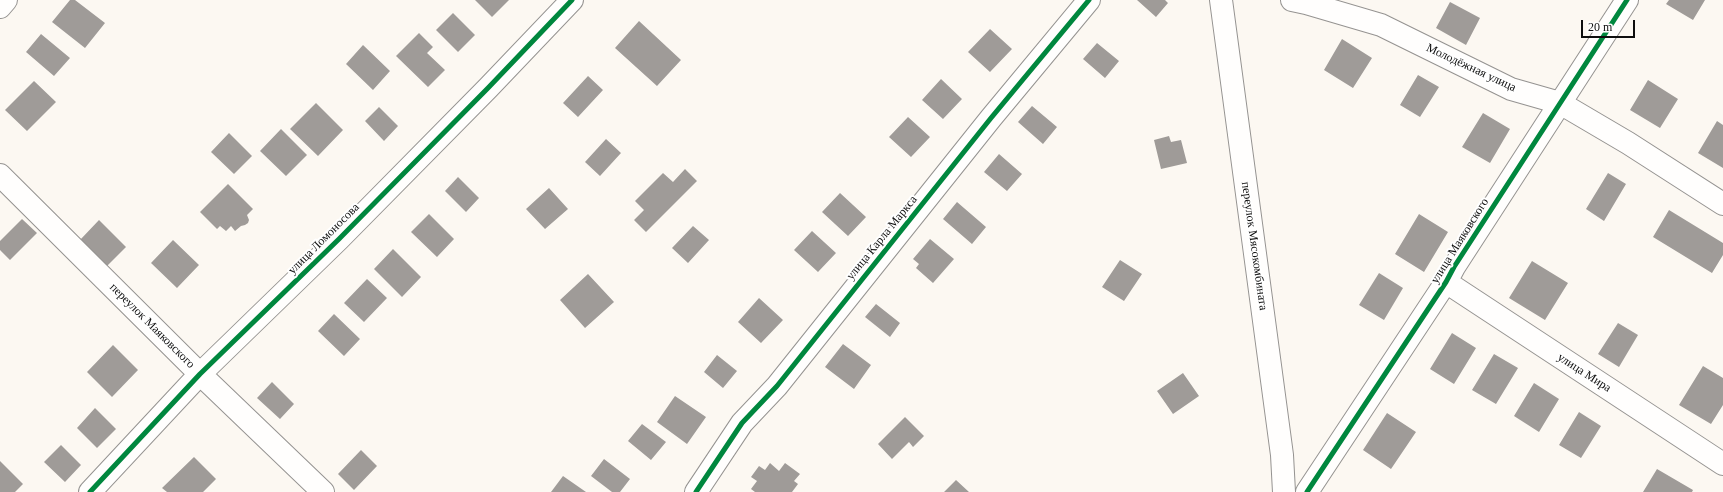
<!DOCTYPE html>
<html>
<head>
<meta charset="utf-8">
<style>
  body { margin:0 }
  #map { position:relative; width:1723px; height:492px; overflow:hidden; background:#fcf8f2; font-family:Georgia,serif }
  canvas { display:block }
  .scale { position:absolute; left:1581px; top:20px; width:54px; height:18px; box-sizing:border-box; border:2px solid #0e0e0e; border-top:0; padding-left:5px; font-size:12px; line-height:14px; white-space:nowrap; color:#0e0e0e; -webkit-text-stroke:3px #fff; paint-order:stroke }
</style>
</head>
<body>
<div id="map">
<canvas width="1723" height="492"></canvas>
<div class="scale">20 m</div>
</div>
<script>
const ctx = document.querySelector('canvas').getContext('2d');
ctx.lineJoin = 'round';
function fill(path, color) { ctx.fillStyle = color; ctx.fill(path, 'evenodd'); }
function stroke(path, color, width, dash) { ctx.strokeStyle = color; ctx.lineWidth = width; ctx.lineCap = dash ? 'butt' : 'round'; ctx.setLineDash(dash || []); ctx.stroke(path); }
function label(font, color, halo, rows, align = 'center') {
  ctx.font = font + ' Georgia,serif'; ctx.lineWidth = 4; ctx.setLineDash([]); ctx.textBaseline = 'middle'; ctx.strokeStyle = halo; ctx.fillStyle = color; for (const [text, x, y, turn = 0] of rows) {
    ctx.save(); ctx.translate(x, y); ctx.rotate((+turn || 0) * Math.PI / 180); ctx.textAlign = isNaN(turn) ? turn : align; if (halo) ctx.strokeText(text, 0, 0); ctx.fillText(text, 0, 0); ctx.restore();
  }
}
const building = new Path2D(`
  M 70,0 L 75,0 L 105,23 L 85,48 L 52,22 Z
  M 475,0 L 509,0 L 492,17 Z
  M 1137,0 L 1165,0 L 1168,3 L 1156,17 Z
  M 1669,0 L 1705,0 L 1693,20 L 1666,4 Z
  M 1450,2 L 1480,18 L 1466,45 L 1436,28 Z
  M 453,13 L 475,35 L 458,52 L 436,30 Z
  M 639,21 L 681,60 L 657,86 L 615,48 Z
  M 990,29 L 1012,49 L 990,72 L 968,52 Z
  M 419,33 L 433,47 L 427,53 L 445,70 L 428,87 L 396,56 Z
  M 41,34 L 70,58 L 54,76 L 26,52 Z
  M 1342,39 L 1372,58 L 1353,88 L 1324,70 Z
  M 1097,43 L 1119,61 L 1105,78 L 1083,59 Z
  M 363,45 L 390,71 L 373,90 L 346,64 Z
  M 1418,75 L 1439,87 L 1420,117 L 1400,105 Z
  M 588,76 L 603,90 L 578,117 L 563,103 Z
  M 941,79 L 962,99 L 943,119 L 922,100 Z
  M 1648,80 L 1678,99 L 1660,128 L 1630,110 Z
  M 34,81 L 56,102 L 27,131 L 5,110 Z
  M 316,103 L 343,130 L 318,156 L 290,129 Z
  M 1032,106 L 1057,127 L 1043,144 L 1018,122 Z
  M 379,107 L 398,126 L 384,141 L 365,121 Z
  M 1483,113 L 1510,129 L 1490,163 L 1462,147 Z
  M 908,117 L 930,137 L 911,157 L 889,137 Z
  M 1717,121 L 1723,125 L 1723,168 L 1698,153 Z
  M 281,129 L 307,155 L 286,176 L 260,151 Z
  M 229,133 L 252,156 L 234,174 L 211,152 Z
  M 1169,136 L 1171,142 L 1181,140 L 1187,163 L 1161,169 L 1154,140 Z
  M 606,139 L 621,153 L 600,176 L 585,162 Z
  M 999,154 L 1022,174 L 1007,191 L 984,172 Z
  M 685,169 L 697,181 L 646,232 L 634,220 L 644,210 L 635,201 L 663,173 L 673,182 Z
  M 1608,173 L 1626,184 L 1604,221 L 1586,209 Z
  M 458,177 L 479,198 L 466,212 L 445,191 Z
  M 228,184 L 253,209 L 247,215 L 249,220 L 248,223 L 245,225 L 241,226 L 235,231 L 231,226 L 226,231 L 220,226 L 217,229 L 200,212 Z
  M 549,188 L 568,209 L 545,229 L 526,209 Z
  M 840,193 L 866,217 L 848,236 L 822,212 Z
  M 957,202 L 986,227 L 972,244 L 943,219 Z
  M 1669,210 L 1723,243 L 1723,255 L 1712,273 L 1653,237 Z
  M 429,214 L 454,239 L 437,257 L 411,232 Z
  M 1419,214 L 1448,232 L 1424,272 L 1395,254 Z
  M 22,219 L 37,233 L 10,260 L 0,250 L 0,241 Z
  M 99,220 L 126,247 L 107,266 L 80,240 Z
  M 693,226 L 709,240 L 688,263 L 672,248 Z
  M 812,231 L 836,253 L 818,272 L 794,250 Z
  M 930,239 L 954,259 L 933,283 L 916,268 L 919,264 L 913,259 Z
  M 173,240 L 199,265 L 177,288 L 151,263 Z
  M 393,249 L 421,277 L 402,297 L 374,269 Z
  M 1120,260 L 1142,274 L 1124,301 L 1102,287 Z
  M 1532,261 L 1568,283 L 1545,320 L 1509,298 Z
  M 1379,273 L 1403,288 L 1384,320 L 1359,305 Z
  M 588,274 L 614,302 L 585,328 L 560,300 Z
  M 367,279 L 387,298 L 364,322 L 344,303 Z
  M 759,298 L 783,320 L 761,343 L 738,322 Z
  M 876,304 L 900,323 L 890,337 L 865,317 Z
  M 334,314 L 360,339 L 344,356 L 318,331 Z
  M 1618,323 L 1638,335 L 1619,367 L 1598,354 Z
  M 1452,333 L 1476,348 L 1454,384 L 1430,369 Z
  M 843,344 L 871,365 L 854,389 L 825,367 Z
  M 113,345 L 138,370 L 112,397 L 87,372 Z
  M 1494,354 L 1518,368 L 1496,404 L 1472,390 Z
  M 717,355 L 737,371 L 723,388 L 704,372 Z
  M 1703,366 L 1723,378 L 1723,405 L 1711,424 L 1679,405 Z
  M 1183,373 L 1199,396 L 1173,414 L 1157,391 Z
  M 272,382 L 294,404 L 280,419 L 257,398 Z
  M 1534,383 L 1559,399 L 1539,432 L 1514,416 Z
  M 675,396 L 706,417 L 687,444 L 657,422 Z
  M 95,408 L 116,429 L 97,448 L 77,428 Z
  M 1579,412 L 1601,426 L 1581,458 L 1559,445 Z
  M 1387,413 L 1416,432 L 1391,469 L 1363,450 Z
  M 905,417 L 924,436 L 913,447 L 909,442 L 892,459 L 878,444 Z
  M 642,424 L 666,442 L 651,460 L 628,441 Z
  M 61,445 L 81,465 L 65,482 L 44,462 Z
  M 361,450 L 377,466 L 354,490 L 338,474 Z
  M 194,457 L 216,479 L 203,492 L 167,492 L 162,488 Z
  M 604,459 L 630,479 L 620,492 L 612,492 L 591,476 Z
  M 0,461 L 23,484 L 15,492 L 0,492 Z
  M 770,463 L 779,471 L 785,463 L 800,474 L 794,481 L 798,484 L 792,492 L 755,492 L 751,489 L 757,481 L 751,477 L 759,466 L 765,470 Z
  M 1657,469 L 1693,490 L 1692,492 L 1643,492 Z
  M 563,476 L 586,492 L 551,492 Z
  M 956,480 L 969,492 L 944,492 Z`);
const minor = new Path2D(`
  M 1221,0 L 1282,455 L 1284,492
  M 1292,0 L 1306,3 L 1381,25 L 1511,89 L 1560,103 L 1628,143 L 1723,204
  M 0,7 L 6,0
  M 0,175 L 200,374 L 323,492
  M 1446,282 L 1723,464
  M 90,492 L 200,374 L 339,239 L 488,88 L 572,0
  M 696,492 L 742,423 L 777,386 L 991,118 L 1089,0
  M 1307,492 L 1446,282 L 1454,267 L 1627,0`);
const cycleway = new Path2D(`
  M 90,492 L 200,374 L 339,239 L 488,88 L 572,0
  M 696,492 L 742,423 L 777,386 L 991,118 L 1089,0
  M 1307,492 L 1446,282 L 1454,267 L 1627,0`);
const streetNames = [
  ["Молодёжная улица",1471,68,25],
  ["улица Карла Маркса",882,238,-51],
  ["улица Ломоносова",324,239,-45],
  ["улица Маяковского",1460,241,-58],
  ["переулок Мясокомбината",1254,246,82],
  ["переулок Маяковского",152,326,45],
  ["улица Мира",1584,373,33]
];
fill(building, '#9f9b98');
stroke(minor, '#959391', 24);
stroke(minor, '#fffefd', 22);
stroke(cycleway, '#00873e', 5);
label('12px', '#0e0e0e', '#fff', streetNames);
</script>
</body>
</html>
